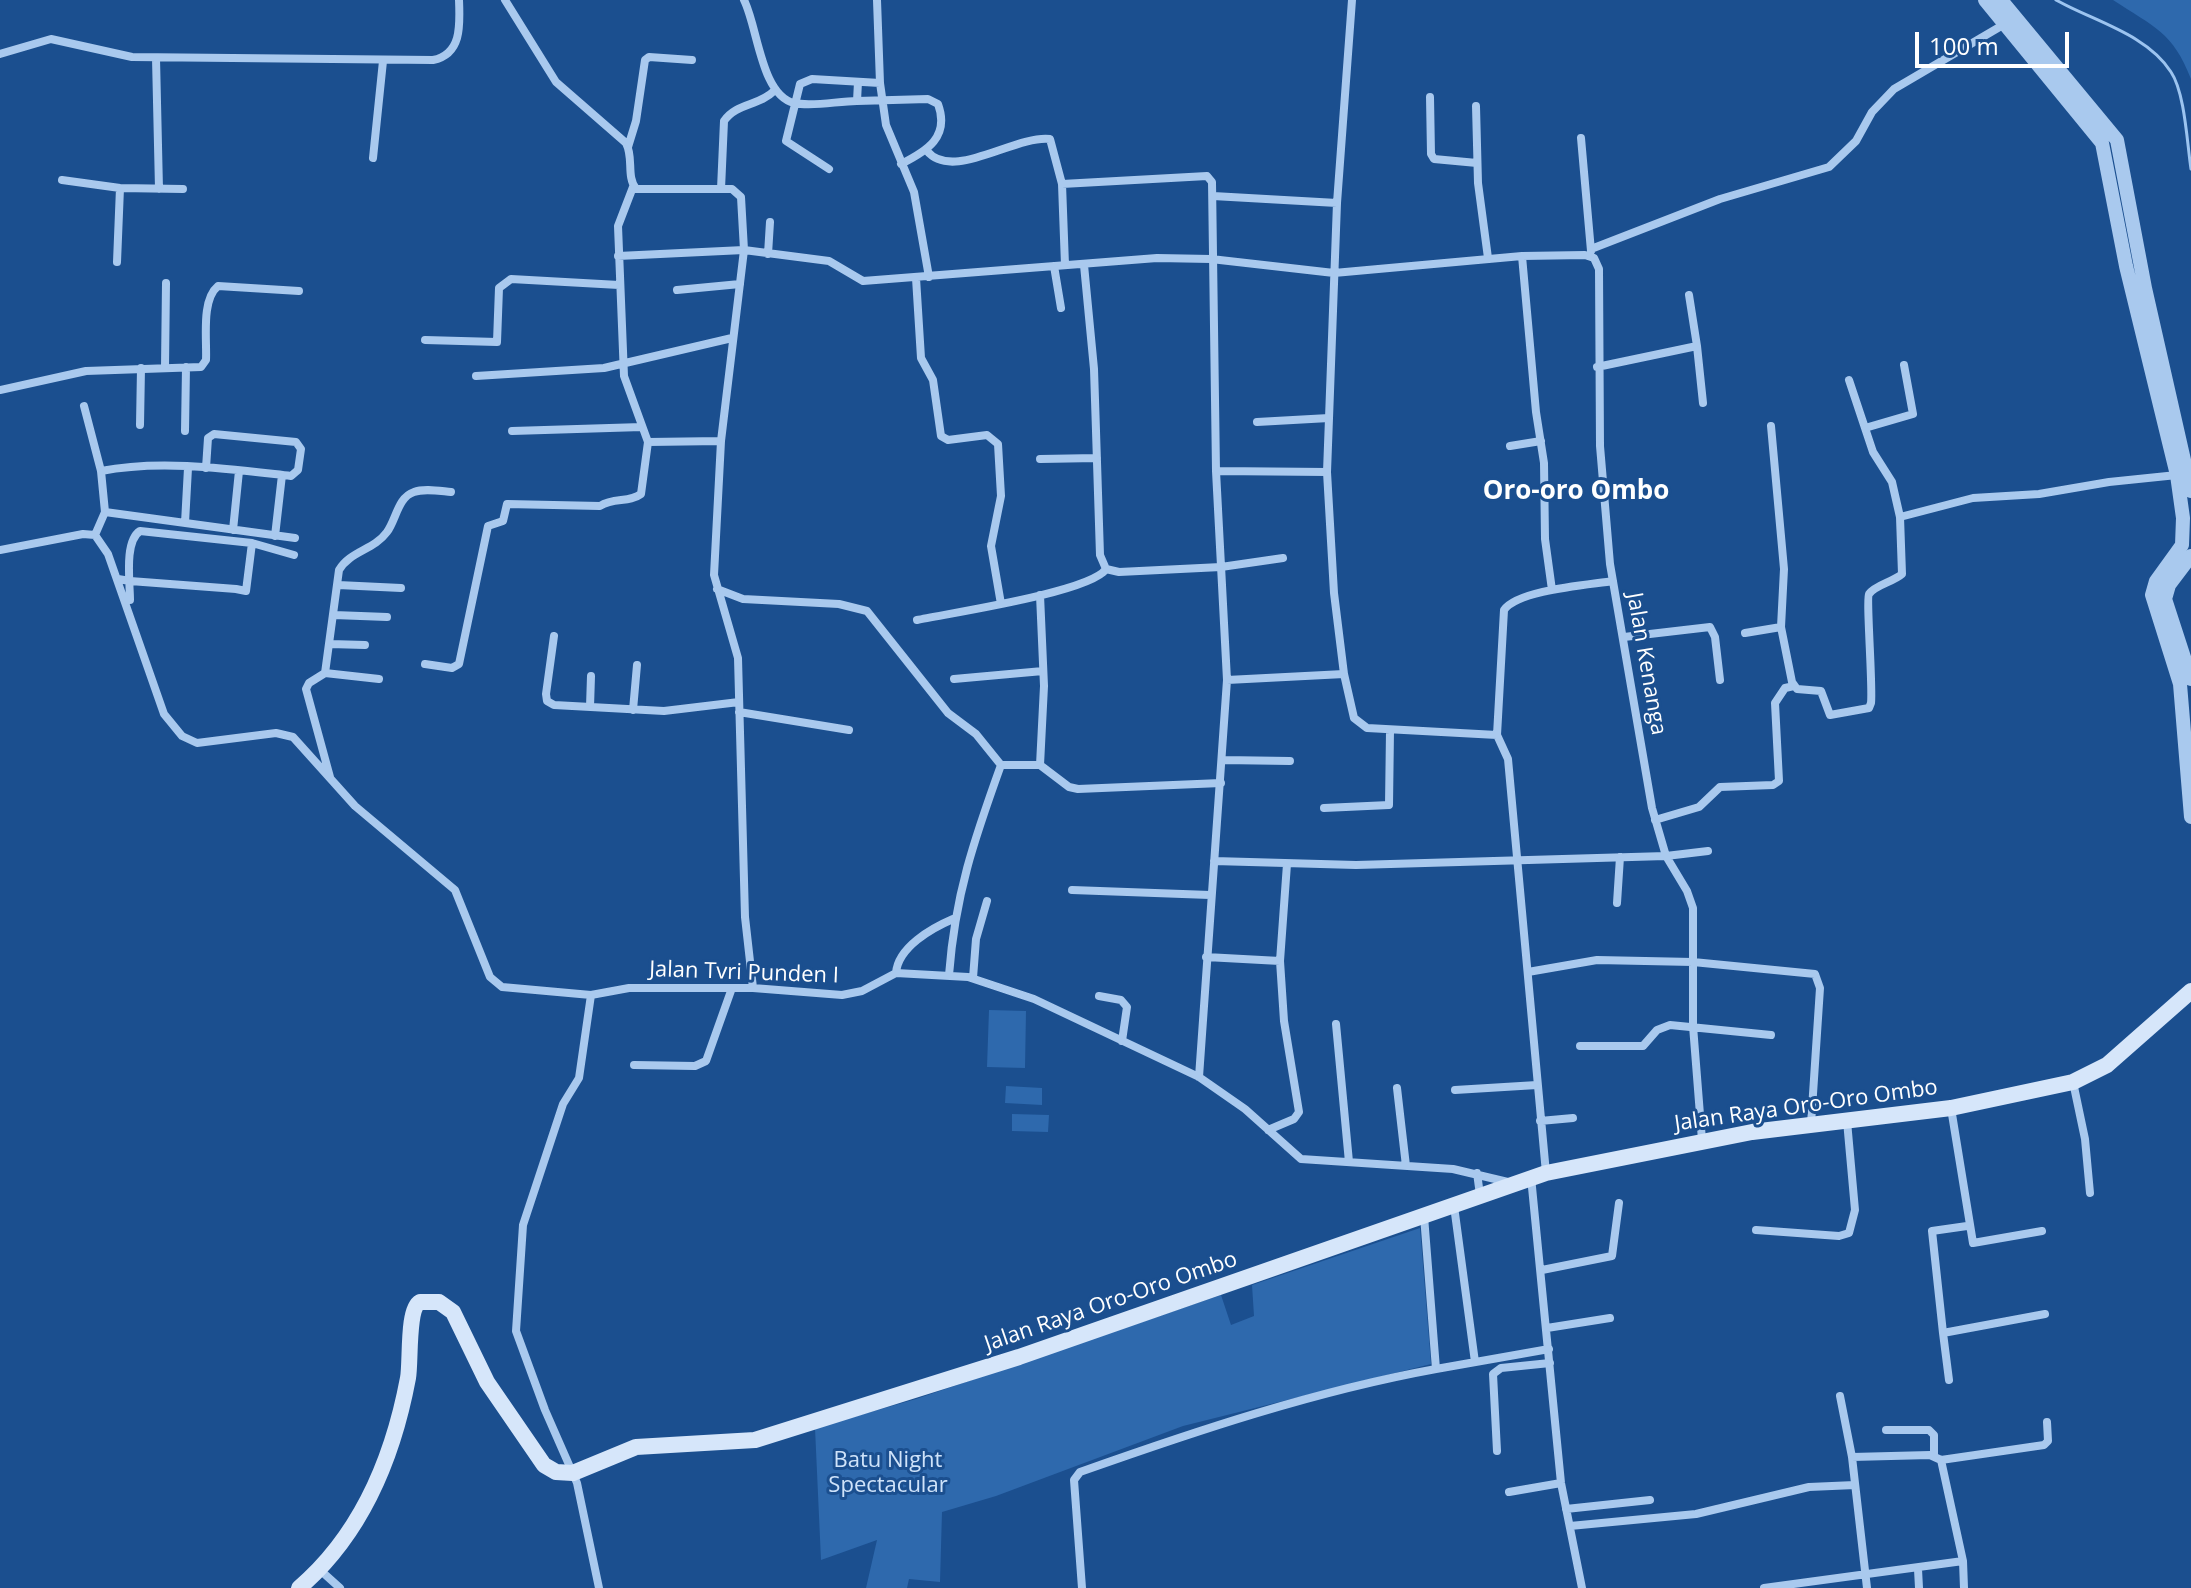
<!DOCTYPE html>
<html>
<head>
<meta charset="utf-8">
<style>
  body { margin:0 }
  #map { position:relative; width:2191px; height:1588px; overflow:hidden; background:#1b4f8f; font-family:"Open Sans",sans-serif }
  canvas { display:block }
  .scale { position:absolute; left:1915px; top:32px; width:154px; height:36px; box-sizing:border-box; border:4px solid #fff; border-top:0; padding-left:10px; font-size:24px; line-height:28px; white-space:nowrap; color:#fff; -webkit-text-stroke:6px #1b4f8f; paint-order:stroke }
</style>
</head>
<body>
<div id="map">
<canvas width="2191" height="1588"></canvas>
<div class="scale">100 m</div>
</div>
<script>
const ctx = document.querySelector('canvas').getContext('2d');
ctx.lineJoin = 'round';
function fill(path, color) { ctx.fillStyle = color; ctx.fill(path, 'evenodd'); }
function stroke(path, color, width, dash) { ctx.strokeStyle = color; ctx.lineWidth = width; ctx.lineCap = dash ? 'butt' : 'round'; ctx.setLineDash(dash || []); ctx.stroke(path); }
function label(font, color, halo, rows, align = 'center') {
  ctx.font = font + ' "Open Sans",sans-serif'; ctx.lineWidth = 6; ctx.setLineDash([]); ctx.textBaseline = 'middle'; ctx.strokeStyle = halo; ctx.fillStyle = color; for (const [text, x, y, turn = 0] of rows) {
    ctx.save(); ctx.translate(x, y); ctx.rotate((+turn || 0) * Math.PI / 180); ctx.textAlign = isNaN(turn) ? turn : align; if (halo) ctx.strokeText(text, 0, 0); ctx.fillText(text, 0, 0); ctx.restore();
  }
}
const green = new Path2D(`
  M 2113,0 L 2191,0 L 2191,79 C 2173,32 2154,27 2113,0 Z
  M 989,1010 L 1026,1011 L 1025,1068 L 987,1067 Z
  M 1006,1086 L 1042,1088 L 1042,1105 L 1005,1103 Z
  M 1012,1114 L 1049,1115 L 1048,1132 L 1012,1131 Z
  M 1420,1228 L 1431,1364 L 1183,1426 L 996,1496 L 942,1512 L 940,1582 L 909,1579 L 907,1588 L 866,1588 L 877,1540 L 821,1560 L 815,1428 L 916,1399 L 1221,1295 L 1231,1325 L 1254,1316 L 1252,1285 Z`);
const stream = new Path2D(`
  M 2056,0 C 2093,21 2147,34 2171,72 C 2185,93 2187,143 2191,169`);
const minor = new Path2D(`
  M 505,0 L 556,82 L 626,143 C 634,158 626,176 636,189 L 732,189 L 741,197 L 744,250 L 829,261 L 863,281 L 1157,258 L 1211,259 L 1334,273 L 1522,256 L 1585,255 L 1594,258 L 1599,269 L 1600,446 L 1610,564 L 1652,808 L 1666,856 L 1687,891 L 1693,908 L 1693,1026 L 1702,1140
  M 744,0 C 758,28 761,95 794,103 C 813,107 838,101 857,101 L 858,82
  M 877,0 L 880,83 L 886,125 L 914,192 L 929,277
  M 1352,0 L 1337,203 L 1327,472 L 1334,593 L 1344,674 L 1354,718 L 1367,728 L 1497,735
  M 0,54 L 51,39 L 132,57 L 433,60 C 462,54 460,25 459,0
  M 156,58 L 159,189
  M 1430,97 L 1431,154 L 1434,159 L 1477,163
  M 857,101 L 928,99 L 938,104 C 950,137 927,151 901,164
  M 1476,106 L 1478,183 L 1488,258
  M 1581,138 L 1591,251
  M 628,147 L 636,121 L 645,60 L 649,57 L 692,60
  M 927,151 C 953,182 1014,135 1050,139 L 1062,184 L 1065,265
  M 373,158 L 383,61
  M 829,169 L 786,141 L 800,84 L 812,79 L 880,83
  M 62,180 L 120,188 L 183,189
  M 1062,184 L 1207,176 L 1212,182 L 1216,471 L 1227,680 L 1199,1077
  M 721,189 L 724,121 C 736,103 759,106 774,91
  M 1213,196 L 1337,203
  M 1591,249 L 1720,199 L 1829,167 L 1856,141 L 1872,112 L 1894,89 L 2003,25
  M 768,254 L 770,222
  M 618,256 L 744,250 L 721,441 L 714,575 L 738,658 L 745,917 L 753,988
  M 1522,256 L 1536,412 L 1544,463 L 1545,539 L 1552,590
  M 117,262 L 120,188
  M 1084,265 L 1094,369 L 1100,555 L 1106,569 L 1119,572 L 1221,567 L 1283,558
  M 1054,266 L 1061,308
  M 916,278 L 921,358 L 933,380 L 941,436 L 948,440 L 987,435 L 998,444 L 1001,496 L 991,546 L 1001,604
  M 677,290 L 740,284
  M 1689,295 L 1697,346
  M 425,340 L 497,342 L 499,288 L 511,279 L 619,285
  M 165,367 L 166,283
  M 1597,367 L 1697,346 L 1703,403
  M 476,376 L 604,368 L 732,338
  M 1849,380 L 1873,452 L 1892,482 L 1900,517
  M 0,390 L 86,371 L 201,367 L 206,360 C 207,339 201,300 218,286 L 299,291
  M 84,406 L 101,471
  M 1257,422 L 1329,418
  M 140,425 L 141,368
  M 1771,426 L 1784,569 L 1781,627 L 1792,682 L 1797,689 L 1821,691 L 1830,715 L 1869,708 L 1871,703 C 1873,687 1866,599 1869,594 C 1875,585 1893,582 1902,574 L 1900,517 L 1973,498 L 2039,494 L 2109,482 L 2177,475
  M 1865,428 L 1913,414 L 1904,365
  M 185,431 L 186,367
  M 512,431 L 642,427
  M 648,442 L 721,441
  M 1510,446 L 1541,441
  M 1040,459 L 1097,458
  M 1216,471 L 1327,472
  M 105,512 L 101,471 C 161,459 230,469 291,476 L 298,470 L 301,449 L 296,442 L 214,434 L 208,438 L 206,468
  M 185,523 L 188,468
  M 233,530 L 239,471
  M 95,535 L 105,512 L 295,538
  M 275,536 L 282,475
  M 252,543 L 294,555
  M 0,550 L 83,534 L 95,535 L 108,554 L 164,714 L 182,736 L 197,743 L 276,733 L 293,737 L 355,806 L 455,890 L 490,977 L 502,987 L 591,995 L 629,988 L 753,988 L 842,995 L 862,991 L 896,973 L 968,977 L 1034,999 L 1199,1077 L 1245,1109 L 1301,1159 L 1453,1169 L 1512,1183
  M 118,579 L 130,581 L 236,589 L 246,591 L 252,543 L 140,531 C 124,541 130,583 130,600
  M 338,585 L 401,588
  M 717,589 L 743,599 L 839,604 L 867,611 L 948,713 L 976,734 L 1001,765 L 1040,765 L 1069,787 L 1078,789 L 1221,783
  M 334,615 L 387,617
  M 917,620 C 950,613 1091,592 1106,569
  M 1745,633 L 1781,627
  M 554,636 L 546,694 L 547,701 L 554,705 L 664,711 L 739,702
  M 1624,637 L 1710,627 L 1715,637 L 1720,680
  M 330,644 L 365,645
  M 425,664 L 452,668 L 459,664 L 488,526 L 503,521 L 507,504 L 600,506 C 614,497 629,503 641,494 L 648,442 L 624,376 L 618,226 L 633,187
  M 325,673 L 379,679
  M 954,679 L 1043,671
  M 1227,680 L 1344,674
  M 590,707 L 591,676
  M 633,710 L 637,665
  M 739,712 L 849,730
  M 1223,760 L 1290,761
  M 1040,765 L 1044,686 L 1040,595
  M 330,777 L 306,689 L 309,683 L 325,673 L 339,570 C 350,551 374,550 387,532 C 396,520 398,497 414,492 C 424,488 440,491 451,492
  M 1324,808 L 1389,805 L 1390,731
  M 1655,820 L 1699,807 L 1720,787 L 1773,785 L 1779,781 L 1775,703 L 1785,688 L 1794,686
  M 1214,861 L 1356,865 L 1666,856 L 1708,851
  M 1072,890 L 1210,895
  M 1617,903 L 1620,857
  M 1206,957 L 1280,961
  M 1528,972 L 1597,960 L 1693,962 L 1815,974 L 1820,988 L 1811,1124
  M 896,973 C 898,947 932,928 953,919
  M 949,975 C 955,895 974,840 1001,765
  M 973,978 L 976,939 L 987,901
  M 591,995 L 579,1078 L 563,1104 L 523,1225 L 516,1331 L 545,1410 L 577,1483 L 599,1588
  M 1099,996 L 1121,1000 L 1127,1007 L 1122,1041
  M 1336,1024 L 1349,1162
  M 1580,1046 L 1643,1046 L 1657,1030 L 1670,1025 L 1771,1035
  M 634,1065 L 695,1066 L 706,1061 L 732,988
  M 2073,1082 L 2085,1139 L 2090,1193
  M 1397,1088 L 1406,1166
  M 1455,1090 L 1537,1085
  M 1951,1108 L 1973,1243 L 2042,1231
  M 1540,1121 L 1573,1118
  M 1268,1130 L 1294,1119 L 1299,1112 L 1284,1021 L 1280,961 L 1287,864
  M 1477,1173 L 1480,1195
  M 1546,1173 L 1508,759 L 1497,735 L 1504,610 C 1518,590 1588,585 1613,581
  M 1531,1177 L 1561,1483 L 1582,1588
  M 1454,1206 L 1475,1362
  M 1967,1226 L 1932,1231 L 1943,1333 L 2045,1314
  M 1756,1230 L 1839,1236 L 1849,1233 L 1855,1210 L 1847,1121
  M 1542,1270 L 1612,1256 L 1619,1203
  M 1547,1328 L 1610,1318
  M 1943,1333 L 1949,1380
  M 1436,1369 L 1549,1349
  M 1840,1396 L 1852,1457 L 1930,1455 L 1941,1460
  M 1886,1430 L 1929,1430 L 1934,1435 L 1934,1456
  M 1497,1451 L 1493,1374 L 1501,1368 L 1550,1363
  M 1852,1457 L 1867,1588
  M 1509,1492 L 1561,1483
  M 1566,1509 L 1650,1500
  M 1570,1526 L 1696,1514 L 1809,1487 L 1855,1485
  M 1963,1561 L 1941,1460 L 2044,1445 L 2048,1441 L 2047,1422
  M 1918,1569 L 1919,1588
  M 320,1570 L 340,1588
  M 1082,1588 L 1074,1480 L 1080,1472 C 1196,1431 1315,1391 1436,1369 L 1424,1216
  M 1764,1588 L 1963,1561 L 1964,1588`);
const tertiary = new Path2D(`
  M 1985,0 L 2102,143 L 2126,266 L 2177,475 L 2183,518 L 2182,545 L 2156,581 L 2152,595 L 2180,684 L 2191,817
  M 2001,0 L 2117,140 L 2145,288 L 2191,491
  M 2191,556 L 2169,585 L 2165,599 L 2191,679`);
const secondary = new Path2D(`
  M 299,1588 C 362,1534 393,1458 408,1378 C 411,1361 407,1309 420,1302 L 439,1302 L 453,1312 L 487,1382 L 544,1465 L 556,1472 L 573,1473 L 636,1447 L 755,1440 L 1019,1357 L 1546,1173 L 1752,1132 L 1951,1108 L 2073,1082 L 2107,1065 L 2191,991`);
const streetNames = [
  ["Jalan Kenanga",1646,664,80],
  ["Jalan Tvri Punden I",744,973,2],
  ["Jalan Raya Oro-Oro Ombo",1806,1106,-8],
  ["Jalan Raya Oro-Oro Ombo",1111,1302,-19]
];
const parkNames = [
  ["Batu Night",888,1461],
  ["Spectacular",888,1486]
];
const quarterNames = [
  ["Oro-oro Ombo",1576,492]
];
fill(green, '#2e69ad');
stroke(stream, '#9cc4f0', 3);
stroke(minor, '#a9c9ee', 8);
stroke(tertiary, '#a9c9ee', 14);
stroke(secondary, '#d6e6fa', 16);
label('22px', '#fff', '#1b4f8f', streetNames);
label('22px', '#cfe3fa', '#1b4f8f', parkNames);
label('bold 26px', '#fff', '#1b4f8f', quarterNames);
</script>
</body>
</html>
